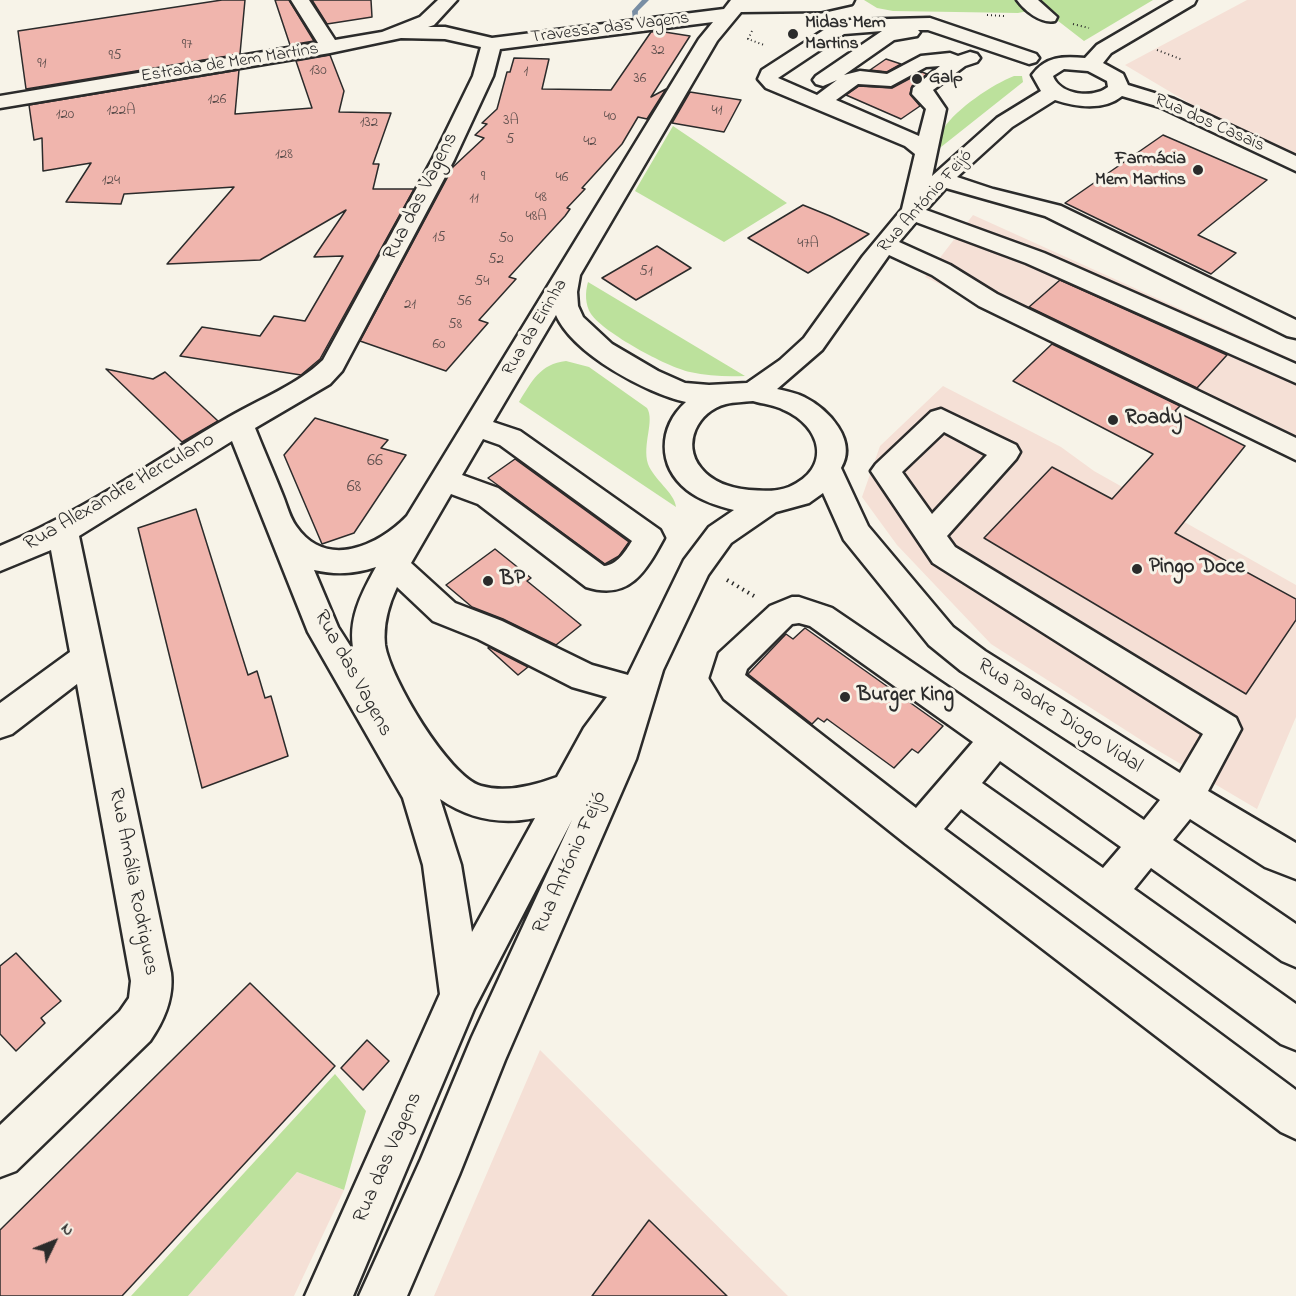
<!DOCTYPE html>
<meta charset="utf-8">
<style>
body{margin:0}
#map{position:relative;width:1296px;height:1296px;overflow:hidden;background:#f7f3e8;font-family:"Indie Flower",sans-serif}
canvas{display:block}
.north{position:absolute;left:24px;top:1212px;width:60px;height:60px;-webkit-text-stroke:4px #f7f3e8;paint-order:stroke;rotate:47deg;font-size:16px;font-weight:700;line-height:24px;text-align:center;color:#2b2b2b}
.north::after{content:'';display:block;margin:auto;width:21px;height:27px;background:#2b2b2b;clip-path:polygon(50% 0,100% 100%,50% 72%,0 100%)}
</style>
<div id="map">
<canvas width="1296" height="1296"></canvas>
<div class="north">N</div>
</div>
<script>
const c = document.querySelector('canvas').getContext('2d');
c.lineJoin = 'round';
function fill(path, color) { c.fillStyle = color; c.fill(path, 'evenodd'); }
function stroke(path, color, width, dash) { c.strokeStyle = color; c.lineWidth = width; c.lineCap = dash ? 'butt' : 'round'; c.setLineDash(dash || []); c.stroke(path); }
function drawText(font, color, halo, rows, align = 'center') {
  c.font = font + ' "Indie Flower",sans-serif'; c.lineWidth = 6; c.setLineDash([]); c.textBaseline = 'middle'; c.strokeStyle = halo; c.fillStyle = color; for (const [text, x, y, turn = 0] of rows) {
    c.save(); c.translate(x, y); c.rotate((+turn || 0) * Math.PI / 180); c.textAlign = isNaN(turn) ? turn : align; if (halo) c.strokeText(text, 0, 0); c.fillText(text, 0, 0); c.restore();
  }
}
fill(new Path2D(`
 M1247,0h49v158l-75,-36 -96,-57z
 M973,215l323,146v98l-371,-182z
 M943,386l118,61 33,24 202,114v132l-39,92 -105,-62 -161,-103 -94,-99 -35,-48 18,-51z
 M540,1050l248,246h-354z
 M297,1172l47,18 -50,106h-106z`), '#f5e0d6');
fill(new Path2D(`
 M864,0h158l6,11 -10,2 -125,-2 -16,-3z
 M1031,0h122l-69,41z
 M1014,76h8l1,6 -87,69c3,-8 4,-16 8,-23 12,-19 49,-44 70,-52z
 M673,126l114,77 -63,39 -89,-51z
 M588,282l157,94c-18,1 -37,0 -55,-4 -23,-5 -86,-39 -99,-58 -6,-9 -6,-22 -3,-32z
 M566,361l23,6 58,41c8,13 -5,36 1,56 6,16 26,28 28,43l-157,-105c13,-21 21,-38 47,-41z
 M335,1074l31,37 -22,79 -47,-18 -109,124h-57z`), '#bce19c');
fill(new Path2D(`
 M642,0h7l-11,11 -1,10h-4l-1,-10z`), '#798ea4');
const building = new Path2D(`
 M222,0h23l-5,54 -214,35 -8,-58z
 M275,0h14l25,41 -24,4z
 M312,0h59l1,17 -45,7z
 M658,31l32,5 -39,61 15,-8 -19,30 -9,-2 -16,27 -40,44 3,1 -18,19 3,1 -5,7 -56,61 7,2 -37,41 9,3 -42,48 -86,-30 93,-174 31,-29 -9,-3 12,-11 -5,-1 15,-14 10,-37h3l4,-14 35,1 -7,30 69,1 40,-58z
 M330,55l14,36 -5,21 52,1 -18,51h6l-6,25h41l-94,170 -19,16 -121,-19 22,-29 58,9 14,-20 31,5 38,-65 -29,1 32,-47 -86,50 -93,4 67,-77 -110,7 -3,10 -55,-2 25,-39 -48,8 -1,-33 -8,2 -5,-35 210,-35 -4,44 77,-6 -16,-47z
 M886,59l15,5 -14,8 -17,-2z
 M922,72l5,2 -15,12 -2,8 10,12 -19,13 -55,-24 13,-9 33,2z
 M690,92l51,8 -17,32 -52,-9z
 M1163,135l104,45 -69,55 38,18 -25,21 -146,-71z
 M803,205l27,11 39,18 -61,39 -60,-35z
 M657,246l34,22 -55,32 -34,-22z
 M1060,280l167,75 -30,33 -168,-81z
 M1052,344l128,62 -5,5 70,35 -70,87 121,66v21l-50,74 -262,-156 68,-71 60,32 41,-45 -140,-73z
 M106,369l47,10 12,-7 53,49 -36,21z
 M315,418l73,22 -7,8 25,7 -52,78 -32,11 -38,-89z
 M515,459l114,83 -10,14 -14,8 -117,-86z
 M196,509l52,166 9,-4 8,27 6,-2 17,60 -86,32 -64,-260z
 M495,549l36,29 -4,3 54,44 -25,20 -53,-26 -31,-12 -26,-22z
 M805,628l138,98 -25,27 -6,-4 -18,19 -67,-49 -3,3 -6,-4 -6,6 -64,-50 38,-40 7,5z
 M489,647l39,20 -10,8 -30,-27z
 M16,953l45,48 -20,17 4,5 -29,28 -16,-17v-68z
 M250,983l85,83 -213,230h-122v-66z
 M367,1040l22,21 -26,29 -22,-22z
 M649,1220l78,76h-135z`);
fill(building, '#f0b5ad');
stroke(building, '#2b2b2b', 1.5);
const minor = new Path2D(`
 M291,0h18l26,40 47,-8 38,-15 18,-17h19l-23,25 -6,2h17l47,11 232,-29 7,-9h123l-2,4 -31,7 -80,1 -24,29 -137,234 -3,17 1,14 5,11 29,27 46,27 27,12 24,2 38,-2 33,-23 24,-22 59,-82 39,-47 13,-55 -10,-8 -139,-58 -8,-9 4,-9 68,-44 20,-6 80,-2 106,36 3,4 -3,4 -7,2 -101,-34h-10l2,2 -3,4 -23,4 -50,35 16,-4 27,3 34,-18 29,-3 8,3 12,-4 7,2 3,4 -3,4 -12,4 -32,24 13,19 -14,67 65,-58 44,-27 -9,-16c13,-19 32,-19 53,-17l12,-13 77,-45h22l-2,4 -83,49 -8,10 20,11 5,11 46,14 122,57v15l-136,-64 -38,-11c-18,15 -46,11 -67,4l-43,27 -55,50 36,12 68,17 235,114v18l-9,-2 -242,-120 -99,-28 -20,22 118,43 252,111v19l-270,-120 -110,-41 -17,20 51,23 47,29 299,144v22l-317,-154 -47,-31 -43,-20 -67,95 -45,39c9,2 19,4 27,8 24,12 54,43 37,71l27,58 85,101 32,24 195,122 23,-39 -270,-171 -62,-92 5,-7 55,-52 10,-3 75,36 4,7 -4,7 -69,77 8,11 281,171 5,11 -33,62 88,52v36l-31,-12 -75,-48 -17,21 123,84v43l-14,-6 -131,-93 -17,21 162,115v46l-15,-6 -320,-235 -17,20 352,261v49l-15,-7 -375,-288 -182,-145 -13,-21 8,-25 51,-47 22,-9h7l33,11 312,212 16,-20 -199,-129 -32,-26 -85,-105 -21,-47 -14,10 -33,9 -45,31 -23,32 -45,95 -27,89 -131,301 -46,115 -52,121h-48l62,-137 51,-122 100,-217 -98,189 -121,287h-48l135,-302 -17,-129 -20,-67 -95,-166 -76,-191 -153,95 92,437c3,25 -7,48 -21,68l-134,130 -16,6v-52l120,-114 9,-13 2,-17 -54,-297 -65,50 -12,4v-35l70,-51 -19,-102 -51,21v-25c81,-33 153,-85 229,-129 31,-18 68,-32 94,-57l109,-200 41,-84 8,-29 -36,-8 -44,-1 -71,15 -330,55v-12l318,-53zM713,22l-14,17 -292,477c-29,30 -81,54 -111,10 -6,-8 -9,-20 -13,-30 -9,-23 -19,-45 -28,-68l75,-44 12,-13 112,-211 39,-84 7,-27zM882,31l-66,45 -3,4 3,4 7,2 14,-6 -20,15 -39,-17 66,-44zM940,66l-27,22 -1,6 14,15 -7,27 -83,-36 22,-16 33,2 35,-19zM1064,69l24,2 19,10 1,6c-15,12 -48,8 -55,-11zM556,315c17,39 90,78 130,87 -28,25 -29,64 1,88 14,11 31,16 47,20l-25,17 -25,33 -56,115 -36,-10 -90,-44 -47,-18 -44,-40 40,-69 27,10 108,83c44,14 60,-16 78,-49l-4,-8 -140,-99 -27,-9zM753,401c10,3 22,4 31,9 37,16 49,58 5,77 -13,5 -26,4 -40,3 -18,-2 -36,-7 -48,-22 -20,-24 -3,-57 25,-64 8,-2 18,-2 27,-3zM944,432l43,23 -55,59 -30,-42zM483,439l17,6 132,96c-7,11 -15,24 -28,25l-106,-78 -36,-13zM376,567c-15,27 -29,54 -22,85l-16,-25 -24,-57c22,5 40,4 62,-3zM397,587l36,34 45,18 94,48 35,10 -23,31 -27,49c-24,9 -51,16 -76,9 -33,-10 -91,-108 -96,-141 -2,-20 3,-39 12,-58zM799,623l11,3 163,116 -57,66 -171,-133 2,-6 45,-45zM1000,761l121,86 -18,21 -121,-85zM440,799c29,20 60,26 95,19l-63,114 -11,-67z
 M1017,0h21l19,17 -2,4c-14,3 -30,-10 -38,-21z`);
stroke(minor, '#2b2b2b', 5);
stroke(new Path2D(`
 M987,15l17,1
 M1073,24l16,4
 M752,31l-4,8 16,6
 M1157,50l26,10`), '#2b2b2b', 2, [1, 3]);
stroke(new Path2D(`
 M727,580l27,16`), '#2b2b2b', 4, [1.5, 4.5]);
fill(minor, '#f7f3e8');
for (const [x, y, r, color] of [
 [793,34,6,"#2b2b2b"],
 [917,79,6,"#2b2b2b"],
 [1198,170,6,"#2b2b2b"],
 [1113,420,6,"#2b2b2b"],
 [1137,569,6,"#2b2b2b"],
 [488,581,6,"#2b2b2b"],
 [845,697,6,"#2b2b2b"]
]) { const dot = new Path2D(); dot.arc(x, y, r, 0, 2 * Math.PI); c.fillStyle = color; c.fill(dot); stroke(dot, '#f7f3e8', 2); }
drawText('15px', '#5c4e4c', null, [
 ["97",187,46],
 ["32",658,52],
 ["95",115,57],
 ["91",42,65],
 ["130",318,72],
 ["1",526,73],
 ["36",640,80],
 ["126",217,101],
 ["122A",121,112],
 ["41",717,112],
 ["120",65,116],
 ["40",610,118],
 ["3A",511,122],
 ["132",369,124],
 ["5",510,141],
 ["42",590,143],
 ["128",284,156],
 ["9",483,178],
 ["46",562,179],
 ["124",111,182],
 ["48",541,199],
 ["11",474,200],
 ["48A",536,218],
 ["15",439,239],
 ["50",506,240],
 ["47A",808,245],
 ["52",496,261],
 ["51",646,273],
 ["54",482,283],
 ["56",464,303],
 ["21",410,306],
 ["58",455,326],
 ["60",439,346]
]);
drawText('bold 18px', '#2b2b2b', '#f7f3e8', [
 ["Midas Mem",805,24],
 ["Martins",805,45],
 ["Galp",929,79],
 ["Farmácia",1186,160,"right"],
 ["Mem Martins",1186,181,"right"]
], 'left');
drawText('18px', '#2b2b2b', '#f7f3e8', [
 ["Travessa das Vagens",610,29,-7],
 ["Estrada de Mem Martins",230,64,-9],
 ["Rua dos Casais",1209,124,24],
 ["Rua António Feijó",926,202,-48],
 ["Rua da Eirinha",536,328,-59]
]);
drawText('18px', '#5c4e4c', null, [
 ["66",375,462],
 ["68",354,488]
]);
drawText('21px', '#2b2b2b', '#f7f3e8', [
 ["Rua das Vagens",422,197,-63],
 ["Rua Alexandre Herculano",120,493,-30],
 ["Rua das Vagens",352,674,61],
 ["Rua Padre Diogo Vidal",1059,717,33],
 ["Rua António Feijó",571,863,-66],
 ["Rua Amália Rodrigues",132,882,79],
 ["Rua das Vagens",389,1158,-66]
]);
drawText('bold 21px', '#2b2b2b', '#f7f3e8', [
 ["Roady",1125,420],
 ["Pingo Doce",1149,569],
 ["BP",500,581],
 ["Burger King",857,697]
], 'left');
</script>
